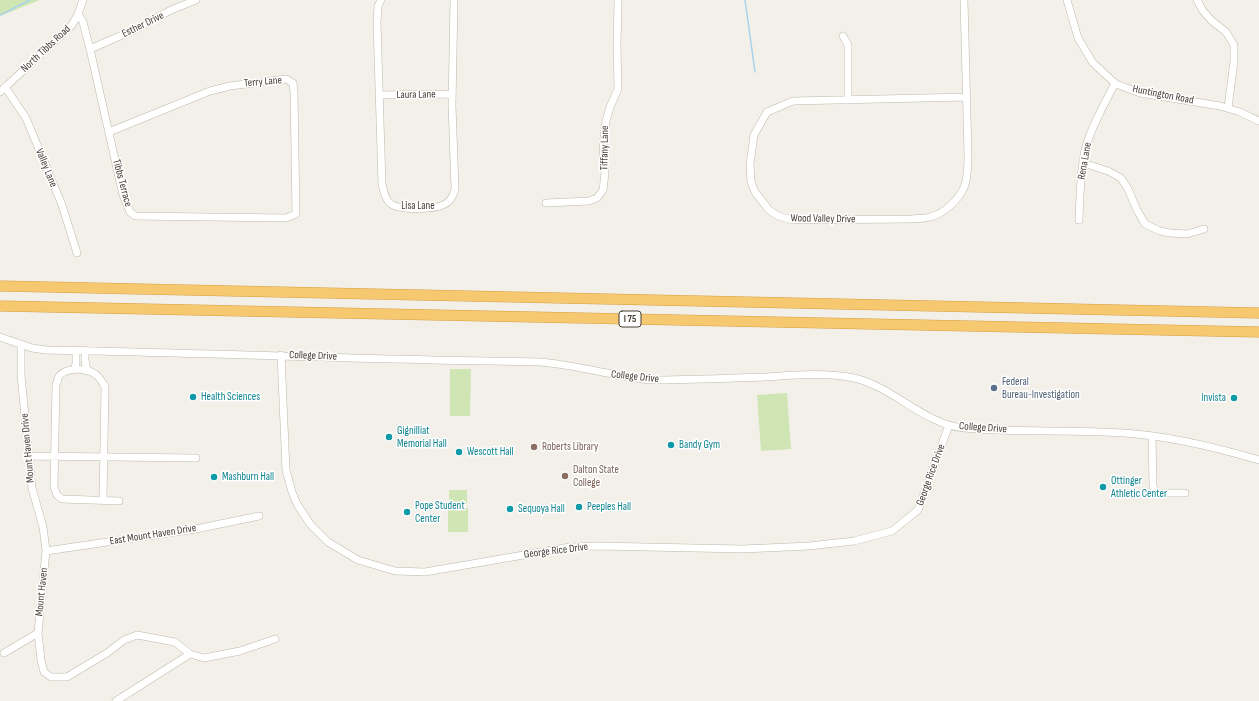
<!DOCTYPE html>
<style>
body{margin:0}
canvas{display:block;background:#f3f0e9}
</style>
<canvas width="1259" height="701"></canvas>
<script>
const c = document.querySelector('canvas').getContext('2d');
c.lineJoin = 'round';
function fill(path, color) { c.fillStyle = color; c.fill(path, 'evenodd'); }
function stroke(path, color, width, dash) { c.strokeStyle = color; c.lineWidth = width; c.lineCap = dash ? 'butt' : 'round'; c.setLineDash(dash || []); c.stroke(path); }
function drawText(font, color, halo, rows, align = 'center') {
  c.font = font + ' "Sofia Sans Condensed",sans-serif'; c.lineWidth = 3; c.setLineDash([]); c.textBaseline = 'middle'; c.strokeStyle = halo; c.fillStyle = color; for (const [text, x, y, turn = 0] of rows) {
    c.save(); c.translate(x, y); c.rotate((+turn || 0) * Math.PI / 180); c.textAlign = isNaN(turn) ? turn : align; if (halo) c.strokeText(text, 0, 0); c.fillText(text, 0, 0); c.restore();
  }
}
fill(new Path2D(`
 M0,0h40l-40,16z
 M450,369h21l-1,47h-20z
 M787,393l4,56 -30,2 -4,-56z
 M449,490h18v14l-18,-1z
 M448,508h20v24h-20z`), '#cfe5b4');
stroke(new Path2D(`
 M745,0l10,72
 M0,15l30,-15`), '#a8d1ec', 1.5);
const minor = new Path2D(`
 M381,0l-3,6 -1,17 5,161c2,8 3,15 9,20 10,7 48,6 57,-2 4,-3 6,-9 7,-13l-3,-84 2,-105
 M964,0l4,154c0,10 0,21 -3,31 -5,14 -21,29 -35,32 -6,2 -13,1 -19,2l-118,1 -15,-4 -9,-6 -14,-18 -4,-10 -1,-18 4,-29 13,-23 26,-11 173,-4
 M1067,0l11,38 15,25 23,21 24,9 80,13 20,6 19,9
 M1197,0l6,11 9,10 14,11 8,13v16l-6,47
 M78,14l5,8 7,27 33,146 7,17 5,4 151,2 10,-4 -2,-122 -1,-9 -7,-4 -56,7 -20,5 -101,41
 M843,36l5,9v55
 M90,49l44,-19 37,-20 25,-10
 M5,87l21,31 36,87 15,48
 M0,92l72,-67 6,-11 5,-14
 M380,95l72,-1
 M1083,163l25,8 13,7 7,11 9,21 8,14 15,7 10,2 17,1 17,-5
 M546,203l43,-2 8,-3 6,-8 2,-17 -2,-27 3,-25 4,-14 8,-18 -1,-42 1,-47
 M1079,220c1,-23 1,-47 6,-70 6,-23 19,-45 30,-67
 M0,337l32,11 14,2c165,3 329,10 494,12 37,3 73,14 110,18 39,0 78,-2 116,-3 29,-2 59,-5 88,1 40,9 69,46 110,50 53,5 107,1 160,5 46,3 91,14 135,27
 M21,344v31l11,113 11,39 3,24 -8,82 3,27 3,12 7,5h16l40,-24 17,-13 13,-5 38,7 15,12 14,4 36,-7 35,-12
 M85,350v10l2,11
 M281,355l5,115 6,22 5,12 13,20 18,18 30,18 37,11 30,1 145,-25 28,-1 145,3 66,-3 45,-5 38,-10 26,-21 31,-85
 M74,370l2,-6v-14
 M1152,436l1,50 2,7h30
 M29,456l167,2
 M103,500l2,-113c-3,-5 -5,-10 -10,-13 -9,-6 -28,-7 -36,2 -1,3 -2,7 -3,9l-2,102 3,8 5,4 57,2
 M46,551l150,-22 63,-13
 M4,653l34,-20
 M116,701l74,-47`);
const highway = new Path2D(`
 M0,286l1259,27
 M0,306l1259,26`);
stroke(minor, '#beb8ab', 8);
stroke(highway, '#d59e41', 11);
stroke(minor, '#fff', 7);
stroke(highway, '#f6c971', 10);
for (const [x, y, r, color] of [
 [994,388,4,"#5c6f8a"],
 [193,397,4,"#0f9aa8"],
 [1234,398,4,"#0f9aa8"],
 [389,437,4,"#0f9aa8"],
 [671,445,4,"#0f9aa8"],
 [534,447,4,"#8d6e63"],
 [459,452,4,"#0f9aa8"],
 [565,476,4,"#8d6e63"],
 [214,477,4,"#0f9aa8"],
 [1103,487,4,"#0f9aa8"],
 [579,507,4,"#0f9aa8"],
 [510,509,4,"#0f9aa8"],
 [407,512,4,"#0f9aa8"]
]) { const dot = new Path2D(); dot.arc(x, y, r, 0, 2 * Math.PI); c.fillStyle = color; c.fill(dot); stroke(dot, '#fff', 1.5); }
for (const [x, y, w] of [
 [630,319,22]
]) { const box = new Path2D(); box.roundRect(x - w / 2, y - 8, w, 16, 3); c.fillStyle = '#fff'; c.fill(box); stroke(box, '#464037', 1); }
drawText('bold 10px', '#464037', null, [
 ["I 75",630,319]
]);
drawText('11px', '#464037', '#fff', [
 ["Esther Drive",143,25,-26],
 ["North Tibbs Road",46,49,-43],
 ["Terry Lane",263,82,-5],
 ["Laura Lane",416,95,-1],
 ["Huntington Road",1163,95,11],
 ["Tiffany Lane",605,148,-89],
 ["Rena Lane",1085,161,-80],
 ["Valley Lane",46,168,68],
 ["Tibbs Terrace",122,183,75],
 ["Lisa Lane",418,206],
 ["Wood Valley Drive",823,219,1],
 ["College Drive",313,356,2],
 ["College Drive",635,377,6],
 ["College Drive",983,428,4],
 ["Mount Haven Drive",28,448,-95],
 ["George Rice Drive",931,475,-70],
 ["East Mount Haven Drive",153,535,-9],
 ["George Rice Drive",556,551,-7],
 ["Mount Haven",42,592,-84]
]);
drawText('11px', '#4e5e75', '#fff', [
 ["Federal",1002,382],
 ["Bureau-Investigation",1002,395]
], 'left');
drawText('11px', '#0d838f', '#fff', [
 ["Health Sciences",201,397],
 ["Invista",1226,398,"right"],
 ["Gignilliat",397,431],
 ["Memorial Hall",397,444],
 ["Bandy Gym",679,445],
 ["Wescott Hall",467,452],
 ["Mashburn Hall",222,477],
 ["Ottinger",1111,481],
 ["Athletic Center",1111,494],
 ["Pope Student",415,506],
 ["Center",415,519],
 ["Peeples Hall",587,507],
 ["Sequoya Hall",518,509]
], 'left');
drawText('11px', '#785e54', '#fff', [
 ["Roberts Library",542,447],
 ["Dalton State",573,470],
 ["College",573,483]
], 'left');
</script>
